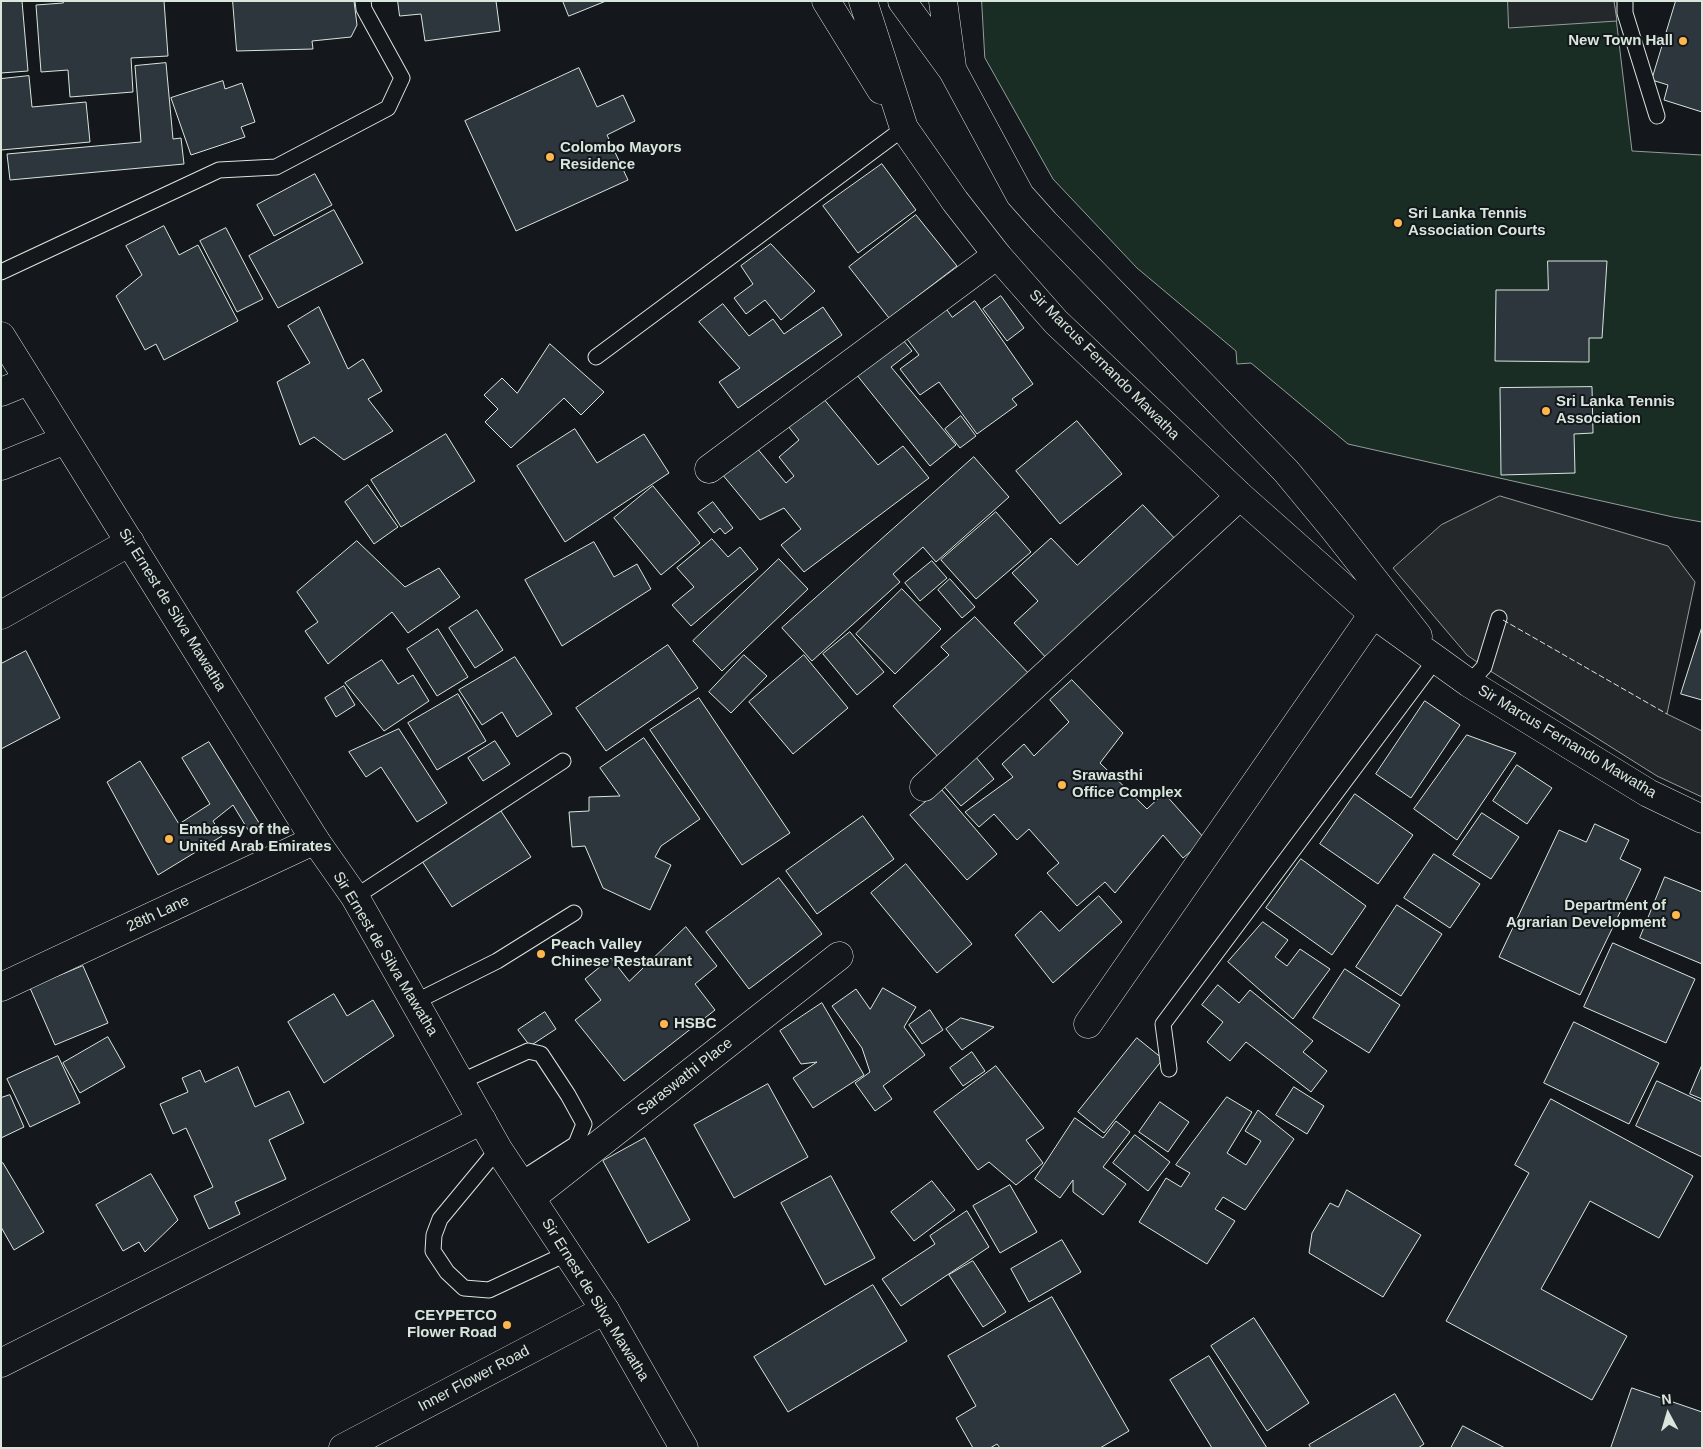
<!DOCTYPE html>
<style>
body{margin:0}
#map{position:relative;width:1703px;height:1449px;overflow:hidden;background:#14181c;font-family:Helvetica,sans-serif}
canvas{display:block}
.frame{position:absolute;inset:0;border:2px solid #d8e6dc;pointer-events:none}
.north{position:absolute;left:1643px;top:1389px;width:50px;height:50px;-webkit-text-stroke:4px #14181c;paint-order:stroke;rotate:354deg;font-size:14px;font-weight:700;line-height:20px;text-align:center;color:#d8e6dc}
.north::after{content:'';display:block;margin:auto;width:18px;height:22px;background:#d8e6dc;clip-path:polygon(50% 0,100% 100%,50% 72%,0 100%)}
</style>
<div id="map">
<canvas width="1703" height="1449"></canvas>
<div class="frame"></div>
<div class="north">N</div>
</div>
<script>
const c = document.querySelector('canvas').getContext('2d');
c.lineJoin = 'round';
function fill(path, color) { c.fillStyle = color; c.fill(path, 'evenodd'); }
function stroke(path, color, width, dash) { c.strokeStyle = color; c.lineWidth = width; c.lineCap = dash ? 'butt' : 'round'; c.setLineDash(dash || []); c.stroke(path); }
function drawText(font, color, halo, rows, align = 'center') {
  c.font = font + ' Helvetica,sans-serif'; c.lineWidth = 4; c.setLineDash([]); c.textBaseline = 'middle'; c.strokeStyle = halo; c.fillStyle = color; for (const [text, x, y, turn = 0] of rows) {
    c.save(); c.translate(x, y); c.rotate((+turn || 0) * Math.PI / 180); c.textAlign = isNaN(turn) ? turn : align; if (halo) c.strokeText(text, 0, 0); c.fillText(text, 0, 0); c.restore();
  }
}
const green = new Path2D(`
 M982,1h632l18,150 70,4v367l-29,-5 -325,-73 -97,-81 -14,1 -1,-13 -99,-83 -84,-89 -68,-121z`);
fill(green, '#1a2d24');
stroke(green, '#939e99', 1);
const parking = new Path2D(`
 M1508,1h106l3,20 -108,7z
 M1500,496l168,50 27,36 -28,132 35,17v66l-45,-21 -173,-109 -17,-12 -74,-87 48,-43z`);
fill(parking, '#24282b');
stroke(parking, '#939e99', 1);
const building = new Path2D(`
 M1,1h21l6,70 -27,2z
 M63,1h101l4,55 -37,2 2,34 -63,5 -2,-27 -27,2 -5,-67 27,-2z
 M233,1h121l3,24 -6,12 -39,4 1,8 -76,2z
 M398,1h98l4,30 -75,10 -4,-27 -21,2z
 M563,1h43l-37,15z
 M1676,1h26v111l-38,-12 4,-15 -16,-5z
 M166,63l7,76 8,-1 3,26 -174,16 -3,-26 134,-12 -6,-76z
 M579,68l18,39 26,-12 12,26 -28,14 21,45 -112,51 -51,-110z
 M29,76l3,31 54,-5 4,40 -89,8v-71z
 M223,81l2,8 17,-6 13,39 -14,5 4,10 -54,18 -20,-57z
 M882,164l34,46 -58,43 -35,-47z
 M315,174l17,31 -58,31 -17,-31z
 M334,210l29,53 -85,45 -29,-52z
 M916,215l41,51 -68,52 -40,-51z
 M164,226l15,29 19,-10 40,76 -74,39 -8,-16 -11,6 -29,-54 26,-21 -16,-29z
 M226,228l37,71 -26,13 -37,-71z
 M771,244l44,47 -34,29 -16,-20 -19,14 -12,-16 19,-14 -12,-18z
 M1548,261h59l-5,77h-13v24l-94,-1 1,-71h52z
 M1001,296l23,32 -17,13 -24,-32z
 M975,301l58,83 -21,15 5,6 -40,29 -38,-52 -19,13 -20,-26 19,-14 -14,-19 40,-29 7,10z
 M723,304l26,32 24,-17 11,15 39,-27 19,28 -104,73 -19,-26 21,-14 -41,-46z
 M319,307l29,62 15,-10 19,32 -14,8 25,32 -49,29 -30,-23 -14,8 -23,-63 33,-19 -22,-37z
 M899,335l13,16 -21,16 65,78 -26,21 -74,-92z
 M550,344l54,48 -23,23 -17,-17 -53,50 -26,-26 13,-13 -14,-14 18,-17 15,15z
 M1592,387l1,46 -19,1 1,39 -74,2 -1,-87z
 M823,398l55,67 25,-19 26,32 -125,94 -23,-27 20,-16 -17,-21 -24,12 -38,-46 34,-27 30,36 8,-7 -15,-19 20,-17 -11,-14z
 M961,416l15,20 -16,12 -15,-19z
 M1077,421l45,53 -62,50 -44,-53z
 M575,429l22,34 47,-29 25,39 -104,69 -48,-76z
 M446,434l29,47 -74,46 -30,-47z
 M974,457l35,40 -73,65 -13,-15 -30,27 7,8 -88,79 -30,-33z
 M368,485l30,42 -24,17 -29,-42z
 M653,486l47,57 -39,32 -47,-57z
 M713,502l20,26 -8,6 -5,-6 -6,5 -16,-20z
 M1143,505l36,38 -130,118 -35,-38 24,-22 -26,-28 39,-35 26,27z
 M996,512l35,40 -55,47 -35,-39z
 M712,539l16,18 12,-10 18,22 -67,57 -19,-21 22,-18 -17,-19z
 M357,541l48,46 34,-19 21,29 -52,36 -16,-21 -64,52 -23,-33 13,-9 -21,-30z
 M594,542l20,35 23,-13 14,25 -89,57 -37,-66z
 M779,559l29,30 -86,82 -29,-30z
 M932,561l15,17 -27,23 -15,-18z
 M950,579l25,28 -13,11 -24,-28z
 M902,589l39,40 -46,45 -39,-40z
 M477,610l26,40 -28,18 -26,-40z
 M975,617l57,60 -92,82 -47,-53 56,-51 -8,-8z
 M1702,627v73l-21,-6z
 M438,629l30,48 -31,19 -30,-47z
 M850,632l34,40 -27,23 -34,-41z
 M668,645l30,43 -92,63 -30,-43z
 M26,651l34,67 -59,31v-85z
 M744,655l23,21 -36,37 -22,-21z
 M804,655l44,53 -55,46 -44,-52z
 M515,657l37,57 -35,23 -15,-25 -20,13 -23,-35z
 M382,660l16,24 15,-9 16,26 -45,30 -39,-48z
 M1072,680l51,53 -23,30 47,46 17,-16 41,46 -22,19 -20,-23 -48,58 -10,-11 -28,24 -30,-33 12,-10 -30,-34 -12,11 -23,-26 -15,13 -14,-15 48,-35 -11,-13 22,-20 10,12 35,-34 -19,-22z
 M344,686l11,19 -19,12 -11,-19z
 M458,694l28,47 -49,29 -29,-47z
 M699,698l91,135 -48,32 -92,-135z
 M1425,701l35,24 -49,73 -35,-24z
 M399,729l48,74 -30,19 -36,-55 -15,10 -17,-25z
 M1467,735l49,18 -59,87 -43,-31z
 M644,738l56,81 -39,27 -6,11 16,8 -21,45 -47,-22 -18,-42 -13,1 -3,-35 20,-1v-14l31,-1 -20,-28z
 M495,741l15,23 -27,17 -15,-23z
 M209,742l52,84 -11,7 -17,-28 -20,16 9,15 -64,39 -51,-93 33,-21 39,63 31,-20 -28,-46z
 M975,756l19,23 -33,27 -19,-22z
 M1517,765l35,23 -25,36 -34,-23z
 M941,789l56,65 -30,26 -57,-65z
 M1355,794l58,41 -35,49 -58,-40z
 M499,808l32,49 -79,50 -32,-49z
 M1482,813l37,24 -28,42 -38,-24z
 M863,816l31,43 -77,55 -31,-43z
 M1595,824l34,16 -9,19 21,10 -61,126 -81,-38 60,-127 27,12z
 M1434,854l46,30 -30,44 -46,-30z
 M1301,859l65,47 -34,49 -66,-47z
 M906,864l66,80 -35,29 -66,-80z
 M1665,877l37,15v72l-62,-26z
 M779,878l43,56 -73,55 -43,-57z
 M1099,896l23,26 -69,61 -38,-48 26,-24 18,20z
 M1397,905l45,29 -41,62 -45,-29z
 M1263,922l25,18 -13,17 12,9 13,-17 30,20 -37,50 -65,-57z
 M686,927l31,39 -22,18 20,26 -91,71 -49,-61 26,-20 -16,-21 26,-21 18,23z
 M1613,943l82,36 -29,64 -82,-36z
 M83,966l25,57 -53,22 -25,-57z
 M1345,969l55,36 -31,48 -56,-35z
 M1218,985l21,18 11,-13 63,51 -10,11 24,19 -16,21 -65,-50 -16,19 -23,-19 16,-20 -21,-17z
 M883,988l33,19 -12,20 21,28 -42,31 9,13 -17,12 -20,-28 15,-11 -8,-24 -30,-42 24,-17 14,20z
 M334,994l13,22 26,-16 21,36 -70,47 -36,-61z
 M822,1003l42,72 -51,33 -20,-30 24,-16 -16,2 -21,-33z
 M930,1010l13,20 -21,14 -13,-19z
 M545,1012l11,17 -26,17 -12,-16z
 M961,1018l33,9 -32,23 -16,-21z
 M1574,1022l85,41 -30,61 -85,-41z
 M108,1037l17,30 -45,26 -17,-30z
 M1137,1038l26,21 -59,74 -26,-21z
 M972,1052l13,19 -22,15 -13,-18z
 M58,1056l22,47 -50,24 -23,-48z
 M1702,1065v34l-12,-5z
 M996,1066l48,62 -18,12 17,23 -27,22 -27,-23 -11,8 -44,-58z
 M238,1067l17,40 34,-16 15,32 -35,17 17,39 -51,23 5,12 -31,15 -15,-33 19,-9 -27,-59 -13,6 -13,-30 28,-12 -6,-14 18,-8 5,12z
 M1657,1081l45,21v55l-66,-31z
 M768,1084l40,73 -74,41 -40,-73z
 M1294,1087l30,19 -17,28 -31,-19z
 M10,1095l14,32 -23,11v-40z
 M1227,1097l25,15 -25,41 19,12 15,-24 -16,-10 13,-21 36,29 -49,71 -22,-13 -8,12 20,12 -28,43 -68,-42 27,-44 15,9 9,-14 -14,-8z
 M1551,1099l142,77 -34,62 -69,-37 -49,88 86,47 -35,64 -146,-79 83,-148 -14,-8z
 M1160,1102l29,20 -21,30 -29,-20z
 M1075,1118l28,20 13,-17 14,11 -27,35 23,17 -23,31 -30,-23v-12l-13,18 -25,-19z
 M1135,1135l35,27 -22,29 -35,-28z
 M645,1138l45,82 -42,23 -45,-82z
 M3,1163l41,69 -30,18 -13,-23v-63z
 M151,1174l27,46 -33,32 -6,-10 -16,9 -27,-46z
 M831,1176l44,82 -50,27 -44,-82z
 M932,1181l23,29 -41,31 -23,-29z
 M1010,1185l27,47 -37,21 -27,-47z
 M1347,1190l74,45 -38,62 -74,-44 3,-20 18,-30 8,4z
 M967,1211l22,36 -88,59 -19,-27 53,-35 -5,-8z
 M1062,1240l19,32 -52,30 -18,-33z
 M973,1261l33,51 -23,15 -34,-52z
 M873,1285l34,56 -119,71 -34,-55z
 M1052,1297l77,134 -29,17h-100l-3,-4 -7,4h-17l-17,-30 20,-12 -28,-50z
 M1254,1318l55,85 -42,28 -56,-85z
 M1209,1356l58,92h-55l-42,-68z
 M1632,1388l70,24v36h-91z
 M1395,1394l29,50 -6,4h-107l-2,-3z
 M1463,1426l42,22h-54z`);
fill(building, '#2c363c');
stroke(building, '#d8e6dc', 1);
const lane = new Path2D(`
 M1625,1v12l32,103
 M1,272l218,-102 57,-3 112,-59 14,-30 -38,-69 -1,-8
 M596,357l308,-229
 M1469,683l15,-16 15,-49
 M355,897l208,-136
 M415,1002l82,-41 77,-48
 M1169,1069l-6,-45 273,-365
 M460,1082l68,-31 13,3 27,41 16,29 -8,20 -56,36
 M498,1149l-58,70 -6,16 -1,16 14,21 17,16 25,2 79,-37`);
const street = new Path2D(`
 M1,466l64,-26
 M709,469l288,-214
 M1,615l129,-73
 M924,787l316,-291
 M1,987l314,-147
 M1088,1024l285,-410
 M532,1197l307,-241
 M1,1363l481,-243`);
const secondary = new Path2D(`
 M1,392l27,-11
 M343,1448l262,-138`);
const primary = new Path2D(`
 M826,1l55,89
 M863,1l41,127 51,73 42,54 59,67 184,174 133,118 96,69 179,110 54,26
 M902,1l51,70 67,124 25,28 241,248 48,58 84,107
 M943,1l9,66`);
const highway = new Path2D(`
 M1,336l314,504 40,57 143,252 107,161 79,138`);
stroke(lane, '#d8e6dc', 17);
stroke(street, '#d8e6dc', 29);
stroke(secondary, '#d8e6dc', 29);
stroke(primary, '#d8e6dc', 29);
stroke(highway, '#d8e6dc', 29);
stroke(lane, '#14181c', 15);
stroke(street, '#14181c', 28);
stroke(secondary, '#14181c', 28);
stroke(primary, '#14181c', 28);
stroke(highway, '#14181c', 28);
stroke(new Path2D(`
 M1503,620l164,94`), '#d8e6dc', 1, [6, 2.5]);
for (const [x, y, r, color] of [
 [1683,41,5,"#ffb74d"],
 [550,157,5,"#ffb74d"],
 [1398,223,5,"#ffb74d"],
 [1546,411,5,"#ffb74d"],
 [1062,785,5,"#ffb74d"],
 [169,839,5,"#ffb74d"],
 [1676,915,5,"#ffb74d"],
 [541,954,5,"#ffb74d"],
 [664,1024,5,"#ffb74d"],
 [507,1325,5,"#ffb74d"]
]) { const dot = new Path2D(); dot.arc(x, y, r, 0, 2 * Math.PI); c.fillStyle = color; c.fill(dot); stroke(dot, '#14181c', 2); }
drawText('bold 15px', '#d8e6dc', '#14181c', [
 ["New Town Hall",1673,41,"right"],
 ["Colombo Mayors",560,148],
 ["Residence",560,165],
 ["Sri Lanka Tennis",1408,214],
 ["Association Courts",1408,231],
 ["Sri Lanka Tennis",1556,402],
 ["Association",1556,419],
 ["Srawasthi",1072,776],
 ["Office Complex",1072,793],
 ["Embassy of the",179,830],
 ["United Arab Emirates",179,847],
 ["Department of",1666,906,"right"],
 ["Agrarian Development",1666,923,"right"],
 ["Peach Valley",551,945],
 ["Chinese Restaurant",551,962],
 ["HSBC",674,1024],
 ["CEYPETCO",497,1316,"right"],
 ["Flower Road",497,1333,"right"]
], 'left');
drawText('15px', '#d8e6dc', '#14181c', [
 ["Sir Marcus Fernando Mawatha",1104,365,45],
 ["Sir Ernest de Silva Mawatha",172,610,58],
 ["Sir Marcus Fernando Mawatha",1567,742,31],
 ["28th Lane",158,914,-25],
 ["Sir Ernest de Silva Mawatha",385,954,59],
 ["Saraswathi Place",685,1077,-38],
 ["Sir Ernest de Silva Mawatha",595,1300,58],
 ["Inner Flower Road",474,1379,-28]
]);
</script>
